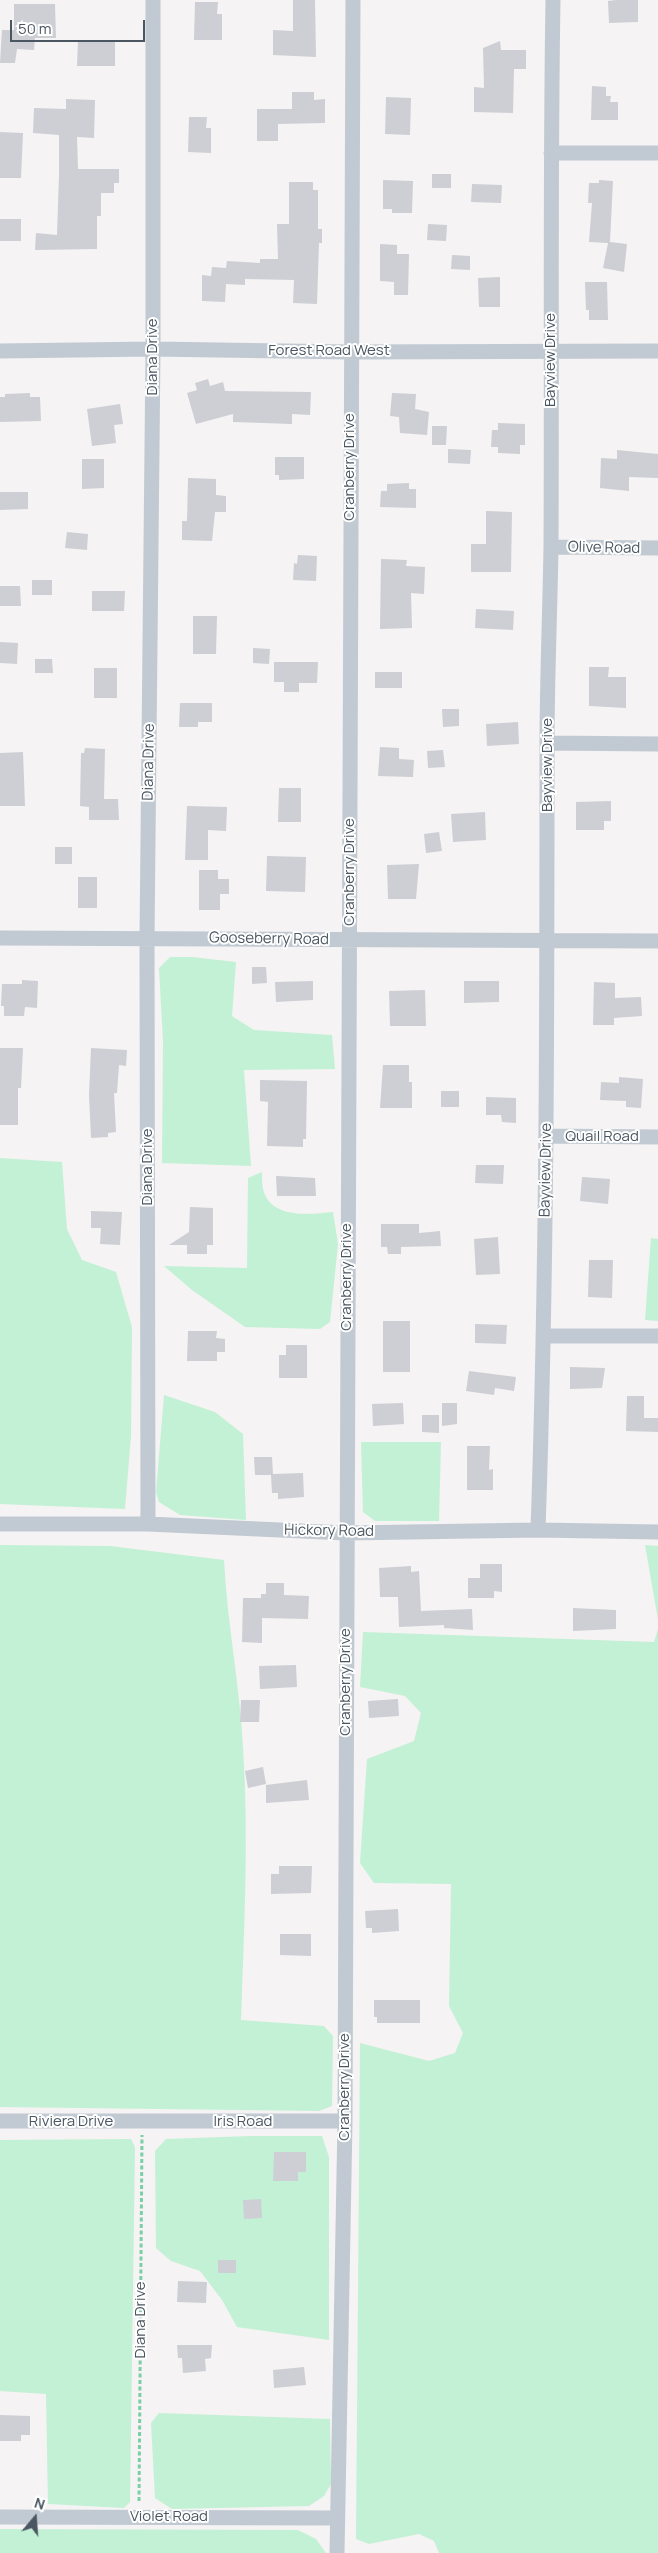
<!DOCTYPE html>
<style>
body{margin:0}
#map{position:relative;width:658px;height:2553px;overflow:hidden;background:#f5f3f3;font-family:Manrope,sans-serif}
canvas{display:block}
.north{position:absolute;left:10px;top:2493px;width:50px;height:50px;-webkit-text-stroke:4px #fff;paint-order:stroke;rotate:18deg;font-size:14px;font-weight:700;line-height:20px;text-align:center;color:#4a5661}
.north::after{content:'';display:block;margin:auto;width:18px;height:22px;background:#4a5661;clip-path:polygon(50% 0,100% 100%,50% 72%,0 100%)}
.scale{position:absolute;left:10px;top:20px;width:135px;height:22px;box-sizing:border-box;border:2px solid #4a5661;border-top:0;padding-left:6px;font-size:15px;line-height:18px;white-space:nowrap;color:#4a5661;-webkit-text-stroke:4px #fff;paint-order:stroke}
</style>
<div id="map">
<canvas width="658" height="2553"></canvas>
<div class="north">N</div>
<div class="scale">50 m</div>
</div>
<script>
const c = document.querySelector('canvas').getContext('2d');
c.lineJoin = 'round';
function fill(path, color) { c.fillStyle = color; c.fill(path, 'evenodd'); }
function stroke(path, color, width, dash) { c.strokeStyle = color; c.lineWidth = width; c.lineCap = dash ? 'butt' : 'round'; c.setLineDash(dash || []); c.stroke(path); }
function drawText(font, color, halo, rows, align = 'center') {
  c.font = font + ' Manrope,sans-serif'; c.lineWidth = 4; c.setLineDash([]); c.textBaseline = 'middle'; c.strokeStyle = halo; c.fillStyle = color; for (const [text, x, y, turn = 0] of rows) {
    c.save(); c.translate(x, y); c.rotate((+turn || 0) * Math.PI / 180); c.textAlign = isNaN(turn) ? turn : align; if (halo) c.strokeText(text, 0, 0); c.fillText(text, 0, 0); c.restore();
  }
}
fill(new Path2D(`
 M170,957h22l44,5 -4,54 22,14 78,5 3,34 -91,1 7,96 -89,-3 1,-121 -4,-74z
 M0,1158l62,4 5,67 15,31 34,12 16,55 -1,109 -6,73 -125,-5z
 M262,1172c0,7 0,17 3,23 11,24 48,19 68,17l5,32 -8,78 -10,7 -75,-2 -53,-37 -28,-24 83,2 1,-90z
 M651,1238l7,1v82l-13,-1z
 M164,1395l51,17 28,22 3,86 -66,-5 -21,-13 -3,-10z
 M361,1442h80l-2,79h-64l-12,-9z
 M0,1545l110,1 114,14c3,63 16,125 19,188 6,90 1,182 -2,272l83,6 9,10 -1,70 -13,5 -319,-4z
 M645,1545l13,1v74z
 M658,1629v924h-219l-5,-12 -15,-7 -50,10 -13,-5 4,-496 69,18 26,-8 8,-20 -14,-27 2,-122 -77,-1 -14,-20 7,-104 47,-18 7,-28 -16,-17 -45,-9 3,-55 291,10z
 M251,2136h71l7,21v183l-92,-13 -15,-27 -22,-29 -29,-10 -15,-13 -1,-97 11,-12z
 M131,2139l4,8 -5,355 -6,6 -76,-4 -2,-110 -46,-3v-251z
 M159,2413l171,6 1,65 -7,12 -15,10 -137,3 -17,-11 -4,-75z
 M0,2529l298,1 18,9 10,14h-326z`), '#c3f1d5');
fill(new Path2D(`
 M293,0h22l1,57 -43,-2v-25l20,1z
 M616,0h22v22l-29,1 -1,-22z
 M195,2h23l-1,12h5v26h-28z
 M14,4h41l1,34h-21l-1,12 -17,-1 -2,14h-15l2,-33h12z
 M78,40l37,1v25h-38z
 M500,41l1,9h25v19h-12l-1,44 -39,-1v-25l10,1 -1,-40z
 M592,86l14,1v9h5l-1,6h8v18h-27z
 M292,92h22v8l11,-1v24l-47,1v17h-21v-32h35z
 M386,97l25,1 -1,37 -25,-1z
 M66,99l29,1 -1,38 -17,-1 1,32h41v14h-5v10h-13v23h-4v33l-62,1 1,-17 21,2 2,-60v-40l-26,-2 1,-25 32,1z
 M189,117h18l-1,11h5v25l-23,-1z
 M0,132l23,1 -2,45h-21z
 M432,174h19v14h-19z
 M383,180l30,1 -1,32h-20v-4h-9z
 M599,180l14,1 -3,61 17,2 -3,28 -21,-4 5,-25 -19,-1 3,-39h-4l1,-20h10z
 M289,182h24v8h5v39h4v14h-3l-2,61 -24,-1 1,-23 -49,-1v6l-19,-1 -1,18 -23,-1v-26l9,1 1,-9 14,1 1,-7 33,2v-4h18l-1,-35h12z
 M472,184l30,1 -1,18 -30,-1z
 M0,219h21v22h-21z
 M428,224l19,1 -1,16 -19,-1z
 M380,244l17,1v9h12l-1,41h-14v-13l-14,-1z
 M452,255l18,1v14l-19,-1z
 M500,277v30h-21l-1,-29z
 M585,282h22l1,38h-19v-10h-3z
 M208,379l2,7 13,-4 2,9 86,1 -1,23 -18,-1v10l-59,-2v-8l-37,10 -9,-31 10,-3 -2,-7z
 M30,393v4h10l1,24 -41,1v-25h5v-3z
 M392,393l24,1 -1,15 14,3 -2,23 -27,-2 -1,-16 -9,-1z
 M120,404l3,20 -9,1 2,18 -24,3 -5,-37z
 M498,423l27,1v21h-5v9l-22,-1v-6h-7l1,-17h6z
 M432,426h15l-1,19h-14z
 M448,449l23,1 -1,14 -22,-1z
 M617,450l41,4v24l-29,-1v14l-29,-3 1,-30 16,1z
 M275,457h29v22l-25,1v-5h-4z
 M82,459h22v29l-22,1z
 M188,478l28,1v16l10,1v16h-11l-3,29 -30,-1v-19h5z
 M409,483v6h7v19l-36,-1 1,-16h6v-7z
 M0,492h28v17l-28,1z
 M486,511l26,1 -1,60h-40v-28h15z
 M67,532l21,2 -1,16 -22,-2z
 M298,555l19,1 -1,25 -23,-1 1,-17 3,1z
 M381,559l26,1 -1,6 19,1 -1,27 -13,-1 1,35 -32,1z
 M32,580h20v15h-20z
 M0,586h20l1,20h-21z
 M92,591h33l-1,20h-32z
 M476,609l38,2 -1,19 -38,-2z
 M193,616h24l-1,38h-23z
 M0,642l18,1 -1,21 -17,-1z
 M253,648l17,1 -1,15 -16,-1z
 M35,659h17l1,14h-18z
 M274,662h44l-1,21h-18v9h-15v-10h-10z
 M589,667h20l-1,10h18v31l-37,-2z
 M94,668h23v30h-23z
 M375,672h27v16h-27z
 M180,703h32v19h-14v5h-19z
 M442,709h17v17l-16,1z
 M518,722l1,22 -32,2 -1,-22z
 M380,747l19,1v11l15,1 -1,17 -35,-1z
 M85,748l20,1 -1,50h14l1,21h-30v-13l-9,-1 1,-53h3z
 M443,750l2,17 -17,1 -1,-17z
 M23,752l2,54h-25v-53z
 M279,788h22v34h-23z
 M611,801v20h-7v9h-28v-28z
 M187,806l40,1 -1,24 -18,-1v30h-23z
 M485,812l1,28 -33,2 -2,-28z
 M439,832l3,19 -16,2 -2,-19z
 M55,847h17v17h-17z
 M267,856l39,1 -1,35 -39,-1z
 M419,864l-3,35h-28l-1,-34z
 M199,870h19v9h11v15h-9v16h-21z
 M78,877h19v31h-19z
 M252,967h14l1,16 -15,1z
 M22,980l16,1 -1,27 -12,-1 -1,9h-20v-10h-3l1,-22h20z
 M313,981v19l-37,2 -1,-20z
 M464,981h35v21l-35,1z
 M594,982l21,1v15l26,-1 1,19 -28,2v7h-21z
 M425,990l1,36h-36l-1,-35z
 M0,1048h23l-2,40h-3v37h-18z
 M91,1048l36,2 -1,16 -7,-1 -2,28h-3l2,39 -8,1v4l-17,1 -2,-43z
 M383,1065h26v17h3v26h-32z
 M619,1077l24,2 -2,29 -15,-1v-6l-26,-1 1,-18 18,1z
 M260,1080l47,1 -1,58h-3v8l-36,-1 1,-44 -8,-1z
 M441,1091h18v16h-18z
 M486,1097l30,1v25l-14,-1 -1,-7h-15z
 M476,1165h28l-1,19 -28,-1z
 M276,1176l39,2 1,18h-39z
 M582,1177l28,2 -2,25 -28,-3z
 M190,1207l23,1v37h-6v9h-20v-9h-18l20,-13z
 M91,1211l31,1 -2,33 -20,-1 1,-16h-10z
 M381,1224h38v9l21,-2 1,15 -40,1v7h-13l-1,-7h-6z
 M498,1237l2,37 -24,1 -2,-36z
 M589,1260h24l-1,38 -24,-1z
 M383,1321h27v51h-27z
 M475,1324l32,1 -1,19 -31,-1z
 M188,1331h29l-1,7 9,1v13h-8v9h-30z
 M286,1345h21v33h-28v-23h7z
 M570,1367l35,1 -3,20 -32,1z
 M469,1371l47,6 -2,14 -19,-3 -1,7 -28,-4z
 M627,1396h17v22h14v14l-32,-1z
 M403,1403l1,21 -31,2 -1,-22z
 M442,1403h15v21l-15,2z
 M422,1415h17v18l-17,-1z
 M467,1446h23l-1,24 4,-1v21h-26z
 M254,1457h18l1,17 30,-1 1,24 -26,2v-6h-6l-1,-18h-16z
 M480,1564h22v28l-8,-1v7h-26v-20h12z
 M411,1566v6l8,-1 2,40 51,-2 1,21 -29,-2v-3l-45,2 -1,-30h-18l-1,-29z
 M266,1583h18v12l25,1 -1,23 -46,-1v25l-20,-1 1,-44h18v-4h5z
 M573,1608l43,2v19l-43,2z
 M296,1665l1,22 -37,2 -1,-23z
 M398,1699l1,17 -30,2 -1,-17z
 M241,1700h19l-1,22h-19z
 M263,1767l3,17 -18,4 -3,-17z
 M307,1780l2,20 -43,3v-18z
 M279,1866h33l-1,27 -40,1v-20h8z
 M398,1909l1,22 -27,2v-5h-6l-1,-17z
 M280,1934h31v22l-31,-1z
 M374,2000h46v23h-43v-6h-3z
 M274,2152h32v20h-8v9h-25z
 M261,2199l1,19 -18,1 -1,-19z
 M218,2260h18v13h-18z
 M178,2281l29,1 -1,21 -29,-1z
 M177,2345h35l-1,13 -6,1 1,12 -23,2 -1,-15h-4z
 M304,2367l2,18 -32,3 -1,-18z
 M0,2415l30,1v19h-9v6h-21z`), '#cdcfd5');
stroke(new Path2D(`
 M139,2501l3,-366`), '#7ad0a6', 3, [4, 2.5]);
stroke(new Path2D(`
 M551,153h107
 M0,351l153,-2 197,3 308,-1
 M551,547l107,1
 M547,743l111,1
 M0,938l658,3
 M547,1136l111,1
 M545,1336h113
 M0,1524h148l198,9 192,-3 120,2
 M148,1524l-1,-586 6,-589v-349
 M538,1530c9,-261 9,-522 9,-784 0,-67 3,-133 4,-200 1,-182 -1,-364 2,-546
 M0,2121h345
 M0,2517l337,1
 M337,2553l8,-432 8,-2121`), '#c1cad2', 15);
drawText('15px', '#4a5661', '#fff', [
 ["Forest Road West",329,351],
 ["Diana Drive",153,357,-90],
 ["Bayview Drive",551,360,-90],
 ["Cranberry Drive",350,467,-90],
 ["Olive Road",604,548,1],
 ["Diana Drive",149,762,-89],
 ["Bayview Drive",548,765,-90],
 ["Cranberry Drive",350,872,-90],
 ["Gooseberry Road",269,939,1],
 ["Quail Road",602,1137],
 ["Diana Drive",148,1167,-90],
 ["Bayview Drive",546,1170,-89],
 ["Cranberry Drive",347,1277,-90],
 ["Hickory Road",329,1531,1],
 ["Cranberry Drive",346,1682,-90],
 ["Cranberry Drive",345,2087,-90],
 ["Riviera Drive",71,2122],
 ["Iris Road",243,2122],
 ["Diana Drive",141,2320,-90],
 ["Violet Road",169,2517]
]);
</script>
